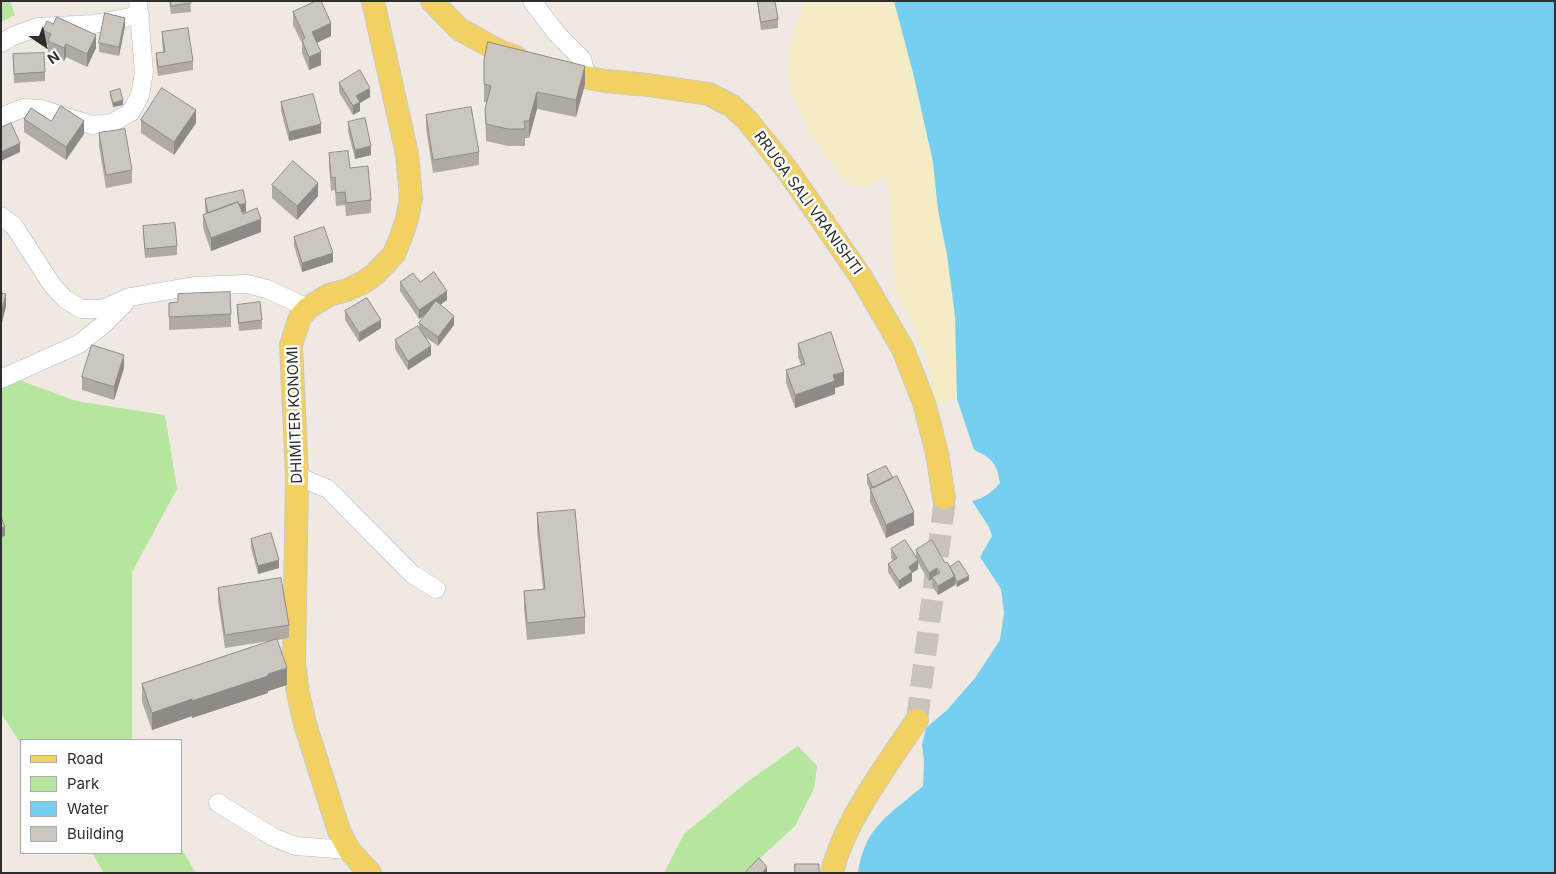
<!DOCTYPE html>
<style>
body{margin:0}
#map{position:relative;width:1556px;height:874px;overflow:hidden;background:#efe9e1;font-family:Inter,sans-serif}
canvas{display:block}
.frame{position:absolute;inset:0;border:2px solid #2e2e2e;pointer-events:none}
.legend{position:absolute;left:20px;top:739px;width:162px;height:115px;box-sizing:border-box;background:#fff;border:1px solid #ababab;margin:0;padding:6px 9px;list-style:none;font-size:15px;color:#2e2e2e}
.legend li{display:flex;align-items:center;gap:10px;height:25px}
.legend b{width:25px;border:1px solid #ababab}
.north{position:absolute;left:20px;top:20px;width:50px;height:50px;-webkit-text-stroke:4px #fff;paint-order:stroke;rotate:146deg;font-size:14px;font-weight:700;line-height:20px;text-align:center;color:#2e2e2e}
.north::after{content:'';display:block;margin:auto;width:18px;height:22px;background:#2e2e2e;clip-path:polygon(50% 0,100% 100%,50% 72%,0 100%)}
</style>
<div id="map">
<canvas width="1556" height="874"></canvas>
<div class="frame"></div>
<ul class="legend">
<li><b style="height:6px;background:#f2d163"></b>Road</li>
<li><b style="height:14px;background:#b6e59e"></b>Park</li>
<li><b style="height:14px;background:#75cff0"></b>Water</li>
<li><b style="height:14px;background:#cbc7bf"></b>Building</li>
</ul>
<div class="north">N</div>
</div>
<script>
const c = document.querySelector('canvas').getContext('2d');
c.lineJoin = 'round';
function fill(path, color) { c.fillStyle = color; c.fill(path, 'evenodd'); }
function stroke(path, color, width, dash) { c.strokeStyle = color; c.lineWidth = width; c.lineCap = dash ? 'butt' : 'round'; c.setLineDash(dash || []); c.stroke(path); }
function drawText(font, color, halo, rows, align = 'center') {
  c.font = font + ' Inter,sans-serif'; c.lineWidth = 5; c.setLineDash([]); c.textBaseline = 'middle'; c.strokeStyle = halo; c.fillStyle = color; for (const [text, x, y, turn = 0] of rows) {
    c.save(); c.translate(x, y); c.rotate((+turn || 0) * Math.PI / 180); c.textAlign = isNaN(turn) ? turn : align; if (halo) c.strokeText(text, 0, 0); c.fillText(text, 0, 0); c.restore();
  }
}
fill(new Path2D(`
 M1,1h9l5,14 -14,7z
 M19,380l57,21 89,14 12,74 -45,83v168h-111v4l-20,-31v-327z
 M798,746l19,20 -3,23 -19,37 -51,47h-80l20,-39 63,-52z
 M181,848l15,25h-92l-12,-20h89z`), '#b6e59e');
fill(new Path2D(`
 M804,1h90l20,76 19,85 5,48 9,45 8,61 2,83 -22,6 -4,-30 -3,-12 -18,-48 -14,-22 -9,-118 -20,12 -14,-2 -14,-11 -30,-43 -20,-45 -1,-25 10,-42z`), '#f3ecc5');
fill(new Path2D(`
 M894,1h661v872h-697c6,-47 33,-59 65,-87l1,-24 -2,-17 4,-17 21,-18 28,-32 25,-38 4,-27 -3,-24 -21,-32 12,-21 -3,-9 -17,-26c13,-3 20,-9 28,-18 -3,-20 -8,-25 -26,-33l-17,-51 -2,-83 -8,-61 -9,-45 -5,-48 -19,-85z`), '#75cff0');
stroke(new Path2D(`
 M917,720l27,-213v-9`), '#c8c4bd', 22, [22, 11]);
const minor = new Path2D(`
 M532,1l25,33 25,25 2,8 -1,10
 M1,43l12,-7 25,-9 56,-3 46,-9
 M1,117l22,-9 18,1 51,16 20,-2 19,-11 9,-17 4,-23 -6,-71
 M1,216l13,10 38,59 13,14 16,10h21l28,-12 64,-11 53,-2 20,5 41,19
 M1,379l78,-35 25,-20 21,-21
 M297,476l31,13 84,85 24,15
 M218,803l55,34 22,9 54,4`);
const major = new Path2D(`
 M432,1l27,28 42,23 15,5
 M555,71l50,10 43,4 61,9 23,12 15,14 41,51 73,106 42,72 21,54 13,50 7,45
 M370,873l-21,-23 -10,-19 -34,-107 -7,-31 -4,-30 3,-187 -6,-131 9,-28 8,-9 21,-13 18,-5 17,-8 10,-7 20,-21 7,-17 6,-18 4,-21 -4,-44 -34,-153
 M832,873c11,-51 56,-109 85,-153`);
stroke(minor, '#b4b7c1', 19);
stroke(major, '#c9c9c9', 24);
stroke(minor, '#fff', 18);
stroke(major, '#f2d163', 22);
fill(new Path2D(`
 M169,1h21l1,11 -20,2z
 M757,1h18l3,18v9l-17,2z
 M293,12l38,24 -14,7 4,22 -12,5 -7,-17v-10l-9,-18z
 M125,26l-6,30 -20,-4v-9z
 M43,30l53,18 -9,19 -21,-10 -2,4 -16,-7v-9l-5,-2z
 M162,32l31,29v9l-35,6 -2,-14v-9l7,-1 -1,-11z
 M13,54l32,18v9l-31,2z
 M484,60l101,24 -9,33 -39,-8 -8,29h-4v8h-17l-22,-5 -1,-32 2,-7h-3z
 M339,83l31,14 -10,6v8l-7,4 -14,-23z
 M110,92l13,13 -10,2 -3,-11z
 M281,102l40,31 -32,8 -8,-30z
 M426,115l53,37v13l-46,8 -7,-45z
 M24,119l27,2 33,13 -18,26 -42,-28z
 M141,120l55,3 -22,32 -33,-22z
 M348,122l23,33 -16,4 -7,-28z
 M99,133l33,37v13l-26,5 -7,-42z
 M329,153l21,15 21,32v13l-25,3 -1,-11 -9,1 -1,-16 -4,1 -2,-25z
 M272,185l46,11 -21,24 -25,-22z
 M205,199l37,14 19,19 -50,19 -8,-23v-13l3,-1 -1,-6z
 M143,226l34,20v9l-32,3 -2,-23z
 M294,237l39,25 -31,10 -8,-26z
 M400,282h20l27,18 -7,5 14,20 -16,21 -14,-10 7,19 -23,15 -13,-21v-9l24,-13v-4l7,-9 -7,5 -19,-28z
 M178,294l53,20v13l-62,3v-27l9,-1z
 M237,305l25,15v9l-23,2 -2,-18z
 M345,311l36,17 -22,14 -14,-22z
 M798,344l46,41 -9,3v6l-40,14 -9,-25v-13l15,-5 -3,-8z
 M124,368l-10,32 -32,-10v-13z
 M867,475l47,50 -28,13 -16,-36v-13l-3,-5z
 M537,513l48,104v17l-58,6 -3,-32v-17l19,-2 -6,-58z
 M251,539l28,29 -21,6 -7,-26z
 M891,549l25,8v-7l29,13 24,17 -12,7 -2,-4v2l-17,10 -6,-9v-7l-3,2 -11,-18v6l-6,4v8l-13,8 -11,-17v-8l5,-3 -2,-3z
 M218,588l71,37v13l-12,2 10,45 -19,6v2l-76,25v-2l-40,14 -10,-28v-18l133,-44 -50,8 -7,-47z`), '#afaba4');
fill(new Path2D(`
 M125,18v8l-6,30v-9z
 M331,23v13l-19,9v-13z
 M96,35v13l-9,19v-13z
 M66,44v13l-2,4v-13z
 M321,52v13l-12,5v-13z
 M585,66v18l-9,33v-17z
 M370,88v9l-10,6v8l-7,4v-9l3,-10z
 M537,92v17l-8,29v-17z
 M123,100v5l-10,2v-4z
 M196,110v13l-22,32v-13z
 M84,121v13l-18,26v-13z
 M321,124v9l-32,8v-9z
 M20,143v9l-19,9v-9z
 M371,146v9l-16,4v-9z
 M318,183v13l-21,24v-14z
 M246,203v9l-38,10v-9z
 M261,219v13l-50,19v-13z
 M333,253v9l-31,10v-9z
 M447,291v9l-28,19v-9z
 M6,294v13l-5,19v-13z
 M454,316v9l-16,21v-9z
 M381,320v8l-22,14v-9z
 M431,346v9l-23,15v-9z
 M124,355v13l-10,32v-13z
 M844,372v13l-9,3v6l-40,14v-13l38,-20z
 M914,512v13l-28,13v-13z
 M5,527v9l-4,1v-9z
 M279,560v8l-21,6v-8z
 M918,560v9l-6,4v8l-13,8v-8l10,-14z
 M937,568v9h-5v2l-3,2v-8z
 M955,576v9l-17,10v-9z
 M969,576v4l-12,7v-5z
 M287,668v17l-19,6v2l-76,25v-17z
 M192,699v17l-40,14v-17z
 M767,867v6h-5z`), '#8e8b86');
const building = new Path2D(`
 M171,1h19l1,2 -20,3z
 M316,1h5l10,22 -19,9 9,20 -12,5 -7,-17 3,-2 -12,-26z
 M758,1h17l3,18 -17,3z
 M105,13l20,5 -6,29 -20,-4z
 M57,17l39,18 -9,19 -21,-10 -2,4 -16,-7 3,-7 -8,-4 4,-9 6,3z
 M188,28l5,33 -35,6 -2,-14 9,-1 -3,-20z
 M488,42l97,24 -9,34 -39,-8 -8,29h-5l1,8h-17l-22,-5 -1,-15 6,-23 -7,-2v-24z
 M44,53l1,19 -31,2 -1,-20z
 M360,70l10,18 -14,8 4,6 -7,4 -14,-23z
 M162,88l34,22 -22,32 -33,-22z
 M120,89l3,11 -10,3 -3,-11z
 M313,94l8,30 -32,8 -8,-30z
 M61,106l23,15 -18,26 -42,-28 7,-11 20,13z
 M471,107l8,45 -46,8 -7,-45z
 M365,118l6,28 -16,4 -7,-28z
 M11,123l9,20 -19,9v-24z
 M125,129l7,41 -26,5 -7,-42z
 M348,151l2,17 18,-2 3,34 -25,3 -1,-11 -9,1 -1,-16 -4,1 -2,-25z
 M293,161l25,22 -21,23 -25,-21z
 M243,190l3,13 -7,2 -1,-3 -30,11 -3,-14z
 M238,202l5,12 14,-6 4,11 -50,19 -8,-23z
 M175,223l2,23 -32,3 -2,-23z
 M324,227l9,26 -31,10 -8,-26z
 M434,272l13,19 -28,19 -19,-28 13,-9 7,9z
 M230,292l1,22 -62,3v-14l9,-1v-8z
 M1,293l5,1 -5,19z
 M367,298l14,22 -22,13 -14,-22z
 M436,301l18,15 -16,21 -19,-14z
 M260,302l2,18 -23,3 -2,-18z
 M418,326l13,20 -23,15 -13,-21z
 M831,332l13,40 -11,3 2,6 -40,14 -9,-25 19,-6 -7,-20z
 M92,345l32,10 -10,32 -32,-10z
 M886,466l7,12 -20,10 -6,-13z
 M897,476l17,36 -28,13 -16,-36z
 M575,510l10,107 -58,6 -3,-32 21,-2 -8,-76z
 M1,517l4,10 -4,1z
 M271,533l8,27 -21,6 -7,-27z
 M905,540l13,20 -9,7 3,5 -13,9 -11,-17 9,-6 -6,-9z
 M932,540l13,23 2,-1 8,14 -17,10 -6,-9 8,-4 -3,-5 -8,5 -13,-23z
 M959,561l10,15 -12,6 -7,-15z
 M281,578l8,47 -64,10 -7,-47z
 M277,639l10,29 -19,6v2l-76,25v-2l-40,14 -10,-29z
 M759,858l8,9 -5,6h-17z
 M795,864h24v9h-24z`);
fill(building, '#cbc7bf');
stroke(building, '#8e8b86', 1);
drawText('15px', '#2e2e2e', '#fff', [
 ["RRUGA SALI VRANISHTI",808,203,54],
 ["DHIMITER KONOMI",295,415,-92]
]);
</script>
